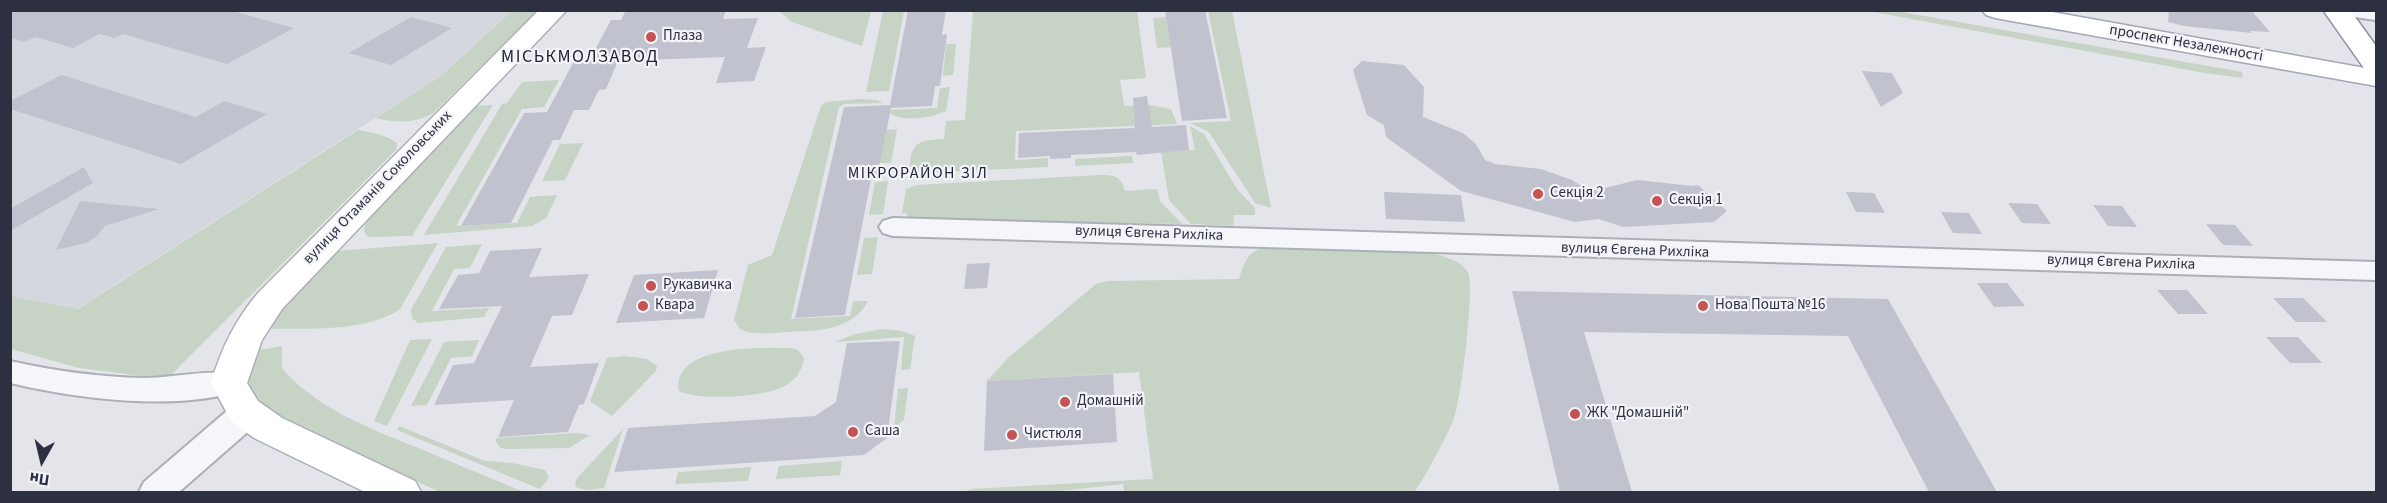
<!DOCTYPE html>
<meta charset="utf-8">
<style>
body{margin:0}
#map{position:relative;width:2387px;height:503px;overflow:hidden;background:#e3e5ea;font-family:"Source Sans 3",sans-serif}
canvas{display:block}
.frame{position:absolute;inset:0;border:12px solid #2c3041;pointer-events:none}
.north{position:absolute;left:12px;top:431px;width:60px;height:60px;-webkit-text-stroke:4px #f2f4f8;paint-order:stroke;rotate:188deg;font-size:16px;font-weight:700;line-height:24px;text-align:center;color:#2c3041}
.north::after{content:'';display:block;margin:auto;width:21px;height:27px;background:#2c3041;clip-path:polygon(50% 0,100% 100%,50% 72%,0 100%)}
</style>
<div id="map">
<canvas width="2387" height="503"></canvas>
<div class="frame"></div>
<div class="north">Пн</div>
</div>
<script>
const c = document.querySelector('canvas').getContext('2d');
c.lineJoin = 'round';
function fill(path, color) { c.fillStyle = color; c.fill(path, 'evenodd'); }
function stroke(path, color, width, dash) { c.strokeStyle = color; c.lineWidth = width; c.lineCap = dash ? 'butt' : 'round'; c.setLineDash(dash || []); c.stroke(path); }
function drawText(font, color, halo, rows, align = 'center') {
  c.font = font + ' "Source Sans 3",sans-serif'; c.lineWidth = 4.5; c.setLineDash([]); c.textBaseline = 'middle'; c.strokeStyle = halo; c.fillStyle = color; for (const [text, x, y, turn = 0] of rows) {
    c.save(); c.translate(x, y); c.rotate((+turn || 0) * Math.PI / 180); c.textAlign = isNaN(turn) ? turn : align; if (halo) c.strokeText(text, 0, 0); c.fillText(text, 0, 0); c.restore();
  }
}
fill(new Path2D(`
 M11,11h501l-71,65 -364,233 -66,-13z`), '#d5d7df');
fill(new Path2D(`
 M512,11h25l-104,102c-19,11 -37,10 -57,5l65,-42z
 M779,11h92l-9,35 -70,-24z
 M883,11h21l-15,80 -23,1z
 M973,11h164l9,67 -26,2 4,26 25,-1 22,4 6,15 -161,7 -1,29 33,-2v9l-129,6 -7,-3c-3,-5 -2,-8 -1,-14 3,-17 19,-16 33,-17l2,-18 19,-1z
 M1208,11h24l39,197 -16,-5 -46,-71 -19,-9 41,-2z
 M1868,11h28l346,61 1,6 -38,-5z
 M1166,17l5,30 -14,1 -4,-30z
 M946,44h10l-3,31 -10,1z
 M559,80l-15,27 -22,2 -66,117 61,-3 13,-26 27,-2 -11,23 -14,8 -108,9 78,-131 5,-1 15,-21z
 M950,87l-4,24c-15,7 -45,12 -58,1v-2l49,-2 3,-20z
 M858,99l18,1 7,3 -39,1 -5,3 -48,212 59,-3 3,-15h15c-15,30 -53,30 -82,31 -15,1 -31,4 -46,-3l-6,-9 14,-55 24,-10 49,-149 5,-4z
 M493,105l-81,131 -44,1 -4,-5 2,-13 110,-113z
 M1190,126l14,8 33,55 18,19v7h-21l-1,11 -42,-2 -22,-24 -8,-48 34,-2z
 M897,129l-6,34h-13l7,-33z
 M358,130c14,3 27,4 39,13l-1,7 -225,225 -12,3 -80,-10 -68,-19v-53l67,13z
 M583,143l-18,37 -23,1 18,-37z
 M1132,156l1,7 -58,3v-7z
 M1100,175c15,0 21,1 25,16l32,-2 3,12 22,23 -273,-5 -3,-6h-4l4,-24 11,-4z
 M888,181l-5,33 -14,1 6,-33z
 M878,237l-6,37 -15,1 7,-37z
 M438,243l-38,66c-35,24 -93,19 -135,20l63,-72 9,-6z
 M482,244l-12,24 -16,1 -22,42 57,-3 -5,9 -66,6 -6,-5 -1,-8 35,-63z
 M1286,245c44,2 141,-4 176,20 1,1 5,6 6,7 7,15 -7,131 -15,149 -7,16 -29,59 -39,71h-290l-1,-8 -73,8h-87l9,-3 181,-10 -14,-107 -152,9 21,-23 88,-74 12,-3 131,-2c10,-33 16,-30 47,-34z
 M884,329l18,2 13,5 -5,33 -9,1 3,-33 -69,5 20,-8z
 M432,339l-45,87 -13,-5 36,-81z
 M479,340l-7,16 -21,2 -24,47 -16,1 33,-64z
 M282,346v22c34,41 92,62 141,82 33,14 67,28 101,42h-84l-142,-65 -32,-20 -13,-12 -4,-12v-16l5,-16z
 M790,348l8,2 6,8c-2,13 -9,23 -21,29 -19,10 -85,14 -104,4 -8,-46 82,-44 111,-43z
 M625,356l22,3 10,7 -1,5 -44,45 -22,-15 17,-43z
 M908,388l-4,32 -10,8 4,-39z
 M399,426l86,35 27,2 33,7 4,8 -9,11 -143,-59z
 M623,429l-19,59 -18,2 -10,-3 -1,-5 3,-5z
 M576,433l14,2 -21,13 -62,1 -6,-1 -5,-6v-4z
 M842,461l-2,14 -64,4 3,-13z
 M751,467l-3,14 -73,3 3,-12z`), '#c6d3c5');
fill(new Path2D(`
 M10,10h219l65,18 -67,36 -104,-30 -9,4 -14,-4 -27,14 -37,-11 -13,5 -13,-4z
 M626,10h100l-3,9 35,-1 -11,30 19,-1 -12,34 -38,2 9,-26 -107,4 -12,28 -7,1 -10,20h-15l-14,30h-7l-42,83 -50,3 63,-113 23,-1 26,-49h15l23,-43h10z
 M908,10h38l-4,25 5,-1 -7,52h-5l-3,20 -41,2 -14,70 -6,1 -26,136 -50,3 49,-211 46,-2z
 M1165,10h40l22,108 -45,3z
 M2169,10h82l19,22 -20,-1 2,2 -68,-7 -16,-4z
 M411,17l41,11 -61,37 -42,-12z
 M1362,61l42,4 20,22 -1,30 40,16 13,11 9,16 10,4 46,5 31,11 11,7 14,3 40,-10 55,6 6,-1 29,26 -13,11 -91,5 -24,-8 -24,3 -114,-31 -75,-54 -2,-12 -17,-10 -14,-45z
 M1862,71l30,2 11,20 -22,14z
 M62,75l134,42 28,-16 43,13 -86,50 -171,-55v-8z
 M1147,96l5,31 34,-2 3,25 -52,5 -1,-3 -65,3v3l-21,1v-3l-32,2 1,-25 116,-5 -2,-30z
 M84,167l9,16 -83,48v-22z
 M1384,192l77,3 4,27 -79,-3z
 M1846,192l28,1 11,20 -29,-1z
 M80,201l79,8 -54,17 -9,11 -10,6 -30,7z
 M2008,203l29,1 14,20 -29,-1z
 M2093,205l29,1 15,21 -29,-1z
 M1941,212l28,1 13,21 -29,-1z
 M2206,224l29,1 18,21 -30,-1z
 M542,248l-13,29 60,-3 -17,41 -20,1 -22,51 69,-4 -15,41 -5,1 -11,27 -70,5 16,-37 -80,5 19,-40 21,-2 28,-57 -63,3 19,-34 21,-2 11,-22z
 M990,263l-3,25 -23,1 3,-25z
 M718,270l-14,48 -88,5 18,-48z
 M1977,283h30l18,23 -31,1z
 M2157,290h30l21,24h-30z
 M1512,291l376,8 109,193h-68l-81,-156 -264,-4 48,160h-72z
 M2273,298h30l24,24h-31z
 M2266,337h32l24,26h-32z
 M900,341l-13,97 -23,17 -250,17 14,-44 187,-12 21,-14 11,-59z
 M1113,374l4,68 -133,9 3,-70z`), '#c0c3cd');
const street = new Path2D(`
 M2337,10h39v10l-36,-5z
 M893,218l1483,44v18l-1483,-44 -10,-3 -4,-6 4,-6z
 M10,361c45,10 88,16 134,17 27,0 72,-10 96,-3l5,8 -5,8c-67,20 -162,8 -230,-8z
 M247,401l12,3 4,9 -4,9 -80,70h-40l5,-10 91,-78z`);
const secondary = new Path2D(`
 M539,10h28l-285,299 -20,31 -15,43 11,18 24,17 133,63 6,11h-56l-111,-54 -23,-17 -20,-38c10,-34 24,-63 47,-90z`);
const primary = new Path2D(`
 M1982,10h59l335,60v16l-381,-68 -9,-3z`);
const highway = new Path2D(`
 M2323,10h27l26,36v27l-10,-2z`);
stroke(street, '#acafb7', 4);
stroke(secondary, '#acafb7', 3);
stroke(primary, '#a3a7b5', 3);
stroke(highway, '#8b90a0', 3);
fill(street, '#f5f6f9');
fill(secondary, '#fff');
fill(primary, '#fff');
fill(highway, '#fff');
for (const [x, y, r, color] of [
 [651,37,6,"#c65251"],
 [1538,194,6,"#c65251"],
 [1657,201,6,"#c65251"],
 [651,286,6,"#c65251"],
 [643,306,6,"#c65251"],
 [1703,306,6,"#c65251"],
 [1065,402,6,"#c65251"],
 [1575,414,6,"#c65251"],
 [853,432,6,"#c65251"],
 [1012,435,6,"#c65251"]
]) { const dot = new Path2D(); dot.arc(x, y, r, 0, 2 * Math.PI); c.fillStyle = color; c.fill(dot); stroke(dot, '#f2f4f8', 2); }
drawText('15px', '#2c3041', '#f2f4f8', [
 ["Плаза",663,37],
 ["Секція 2",1550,194],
 ["Секція 1",1669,201],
 ["Рукавичка",663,286],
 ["Квара",655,306],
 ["Нова Пошта №16",1715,306],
 ["Домашній",1077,402],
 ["ЖК \"Домашній\"",1587,414],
 ["Саша",865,432],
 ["Чистюля",1024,435]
], 'left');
drawText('15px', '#2c3041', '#f2f4f8', [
 ["проспект Незалежності",2186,44,10],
 ["вулиця Отаманів Соколовських",378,188,-46],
 ["вулиця Євгена Рихліка",1149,234,2],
 ["вулиця Євгена Рихліка",1635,251,2],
 ["вулиця Євгена Рихліка",2121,263,2]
]);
c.letterSpacing = '1.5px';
drawText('16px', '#1e2132', '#f2f4f8', [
 ["МІКРОРАЙОН ЗІЛ",918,174]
]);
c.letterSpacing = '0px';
c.letterSpacing = '1.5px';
drawText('18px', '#1e2132', '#f2f4f8', [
 ["МІСЬКМОЛЗАВОД",580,58]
]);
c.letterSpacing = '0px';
</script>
